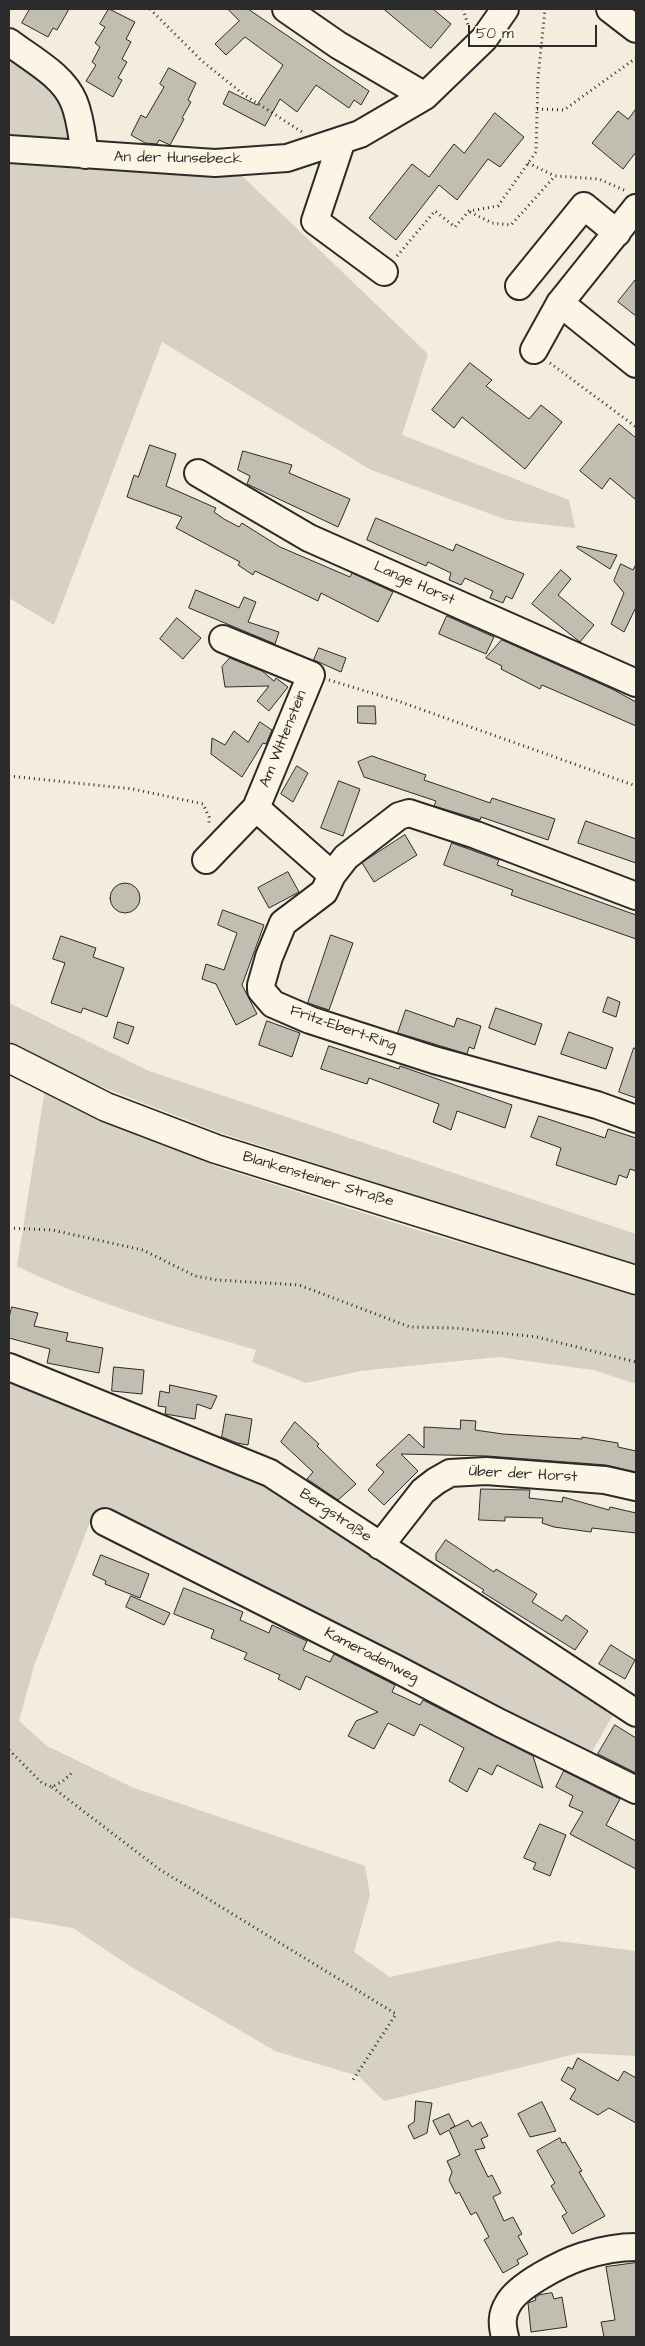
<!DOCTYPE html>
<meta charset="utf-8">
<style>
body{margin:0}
#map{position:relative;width:645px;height:2346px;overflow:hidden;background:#f4edde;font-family:"Architects Daughter",sans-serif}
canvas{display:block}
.frame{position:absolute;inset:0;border:10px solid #2b2b2b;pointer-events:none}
.scale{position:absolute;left:468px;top:25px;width:129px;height:22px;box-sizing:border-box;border:2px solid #2b2b2b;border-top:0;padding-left:6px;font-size:15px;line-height:18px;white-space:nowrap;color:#2b2b2b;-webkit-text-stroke:4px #fcf5e5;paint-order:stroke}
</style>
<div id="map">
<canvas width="645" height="2346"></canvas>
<div class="frame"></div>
<div class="scale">50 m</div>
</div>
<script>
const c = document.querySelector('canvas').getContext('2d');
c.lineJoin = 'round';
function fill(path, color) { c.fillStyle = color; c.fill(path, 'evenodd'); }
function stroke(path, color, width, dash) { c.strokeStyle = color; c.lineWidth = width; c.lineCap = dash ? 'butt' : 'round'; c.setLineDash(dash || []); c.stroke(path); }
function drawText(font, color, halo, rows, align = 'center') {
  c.font = font + ' "Architects Daughter",sans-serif'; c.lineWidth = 4; c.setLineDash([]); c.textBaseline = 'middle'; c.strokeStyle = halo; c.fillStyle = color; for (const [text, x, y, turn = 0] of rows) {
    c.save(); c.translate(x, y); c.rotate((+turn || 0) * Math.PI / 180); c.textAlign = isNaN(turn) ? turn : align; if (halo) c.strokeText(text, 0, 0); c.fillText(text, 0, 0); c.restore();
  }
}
fill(new Path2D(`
 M9,53l16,10 35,37 11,34 -5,7 -57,-7z
 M9,157l230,16 189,181 -26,81 167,65 6,28 -68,-8 -136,-50 -209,-128 -108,283 -45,-27z
 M9,1003l140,68 487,163v32l-418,-134 -121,-47 -88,-42z
 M45,1089l173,78 209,66 152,44 57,18v89l-43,-14 -95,-13 -138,14 -54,12 -54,-21 4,-12c-81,-24 -163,-46 -239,-84z
 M9,1376l263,104 346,226 -30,53 -444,-226 -50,-21 -60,154 -15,55 28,25 87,42 231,78 5,29 -16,57 36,25 168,-36 78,10v105l-57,-3 -195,48 -26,-25 -83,-25 -142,-83 -60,-40 -64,-11z`), '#d6d1c4');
const building = new Path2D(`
 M30,9h39l-12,21 -4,-2 -5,9 -26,-14z
 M109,9l26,13 -9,17 5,3 -9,17 5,3 -9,16 4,2 -9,17 -27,-16 10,-16 -4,-3 8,-15 -5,-4 10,-16 -5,-3z
 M228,9h20l121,82 -8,14 -7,-5 -5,8 -33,-23 -19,27 -17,-13 -15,27 -42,-22 6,-13 28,14 26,-40 -38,-28 -19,18 -11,-11 24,-23z
 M384,9h49l18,15 -20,24z
 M169,68l27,15 -8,17 3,2 -9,16 2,1 -14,26 -11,-5 -2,4 -12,-1 -14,-8 10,-20 5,3 18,-31 -4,-3z
 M636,109v43l-13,17 -31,-26 26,-32 10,8z
 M495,113l29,24 -24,30 -12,-8 -31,41 -18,-15 -43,55 -27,-22 43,-54 17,13 25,-33 10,9z
 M636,279v37l-18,-14z
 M470,363l22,17 -6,6 43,33 12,-14 21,17 -37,47 -63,-52 -8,11 -22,-18z
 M619,424l17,14v62l-26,-22 -8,11 -22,-18z
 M150,445l26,9 -10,32 50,22 -2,4 10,7 15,8 3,-4 38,24 70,30 2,-4 41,19 -15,30 -57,-29 -3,8 -63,-30 -2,4 -15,-10 2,-3 -64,-34 6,-11 -55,-20 7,-22 4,2z
 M243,451l49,14 -3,8 61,26 -12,28 -91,-43 3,-8 -12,-6z
 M376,518l77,33 3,-7 68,30 -12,25 -6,-3 -3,7 -13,-5 3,-7 -28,-13 -4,7 -12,-5 2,-7 -23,-11 -2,4 -59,-26z
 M578,546l39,9 -7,14 -33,-21z
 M621,564l12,6 3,-6v43l-12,25 -13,-8 13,-31 -10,-12z
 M561,570l10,9 -13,16 36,30 -14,17 -48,-38z
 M196,590l43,18 5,-11 12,5 -8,20 31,10 -4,12 -86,-36z
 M447,616l47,21 -8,17 -47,-20z
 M177,618l24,20 -18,21 -23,-20z
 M502,640l110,49 24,13v24l-94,-41 -2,4 -39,-20 1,-3 -16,-8z
 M319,648l27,10 -5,14 -27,-12z
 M230,658l32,13 12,10 2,-3 12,9 -19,24 -12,-10 12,-15 -44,1 -3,-20z
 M358,706h17l1,18 -18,-1z
 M260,722l12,8 -6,14 -3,-1 -21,34 -31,-23 1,-16 13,7 9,-14 14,11z
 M372,756l54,19 -2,5 41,14 25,9 2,-5 63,21 -7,21 -67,-23 -1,3 -46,-14 2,-5 -72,-24 -6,-15z
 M297,766l11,7 -15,29 -12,-8z
 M339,781l21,8 -17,47 -22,-8z
 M586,821l50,18v24l-58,-20z
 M405,835l12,20 -43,27 -12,-19z
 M452,843l47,17 -2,5 139,50v24l-125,-44 2,-5 -69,-25z
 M288,872l11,20 -30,16 -11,-20z
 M110 898a15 15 0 1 1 30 0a15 15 0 1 1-30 0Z
 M223,910l41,15 -22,60 15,29 -21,11 -20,-41 -14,-5 4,-15 18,6 13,-37 -19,-8z
 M331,935l22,8 -24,67 -21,-7z
 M61,936l35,12 -3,9 31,11 -17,49 -24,-9 -2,5 -30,-10 14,-40 -12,-4z
 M608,997l12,5 -4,15 -13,-5z
 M496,1008l46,16 -7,21 -46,-17z
 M406,1010l48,17 3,-9 24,8 -7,23 -5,-2 -2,7 -69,-21z
 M267,1021l33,12 -8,24 -33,-12z
 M118,1022l16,5 -6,17 -14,-6z
 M569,1032l44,16 -7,21 -45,-15z
 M329,1046l70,23 1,-3 112,39 -7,23 -48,-17 -6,19 -18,-8 6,-18 -70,-26 -2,6 -46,-15z
 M634,1048l2,1v49l-17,-6z
 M539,1116l66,22 3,-9 28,9v33l-6,-2 -3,9 -8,-3 -3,10 -60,-20 5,-17 -30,-11z
 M12,1307l26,6 -4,13 34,7 -2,8 37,7 -4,25 -52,-10 3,-14 -41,-11v-20z
 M114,1367l30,3 -2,24 -30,-3z
 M170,1385l41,9 6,2 -6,13 -14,-5 -2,15 -30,-5 1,-7 -8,-1 2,-15 9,2z
 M226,1414l26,5 -4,26 -11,-2 -15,-6z
 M461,1420l15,1 -1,9 28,4 79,5v-2l36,6v4l18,4v21l-30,-7 -119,-9 -86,-2 17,17 -34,34 -16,-15 16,-18 -8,-7 33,-31 15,14v-21l36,2z
 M295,1422l24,22 -2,2 39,38 -18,16 -31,-21 6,-7 -32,-30z
 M481,1489l49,1 -1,8 33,4 1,-5 46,13 1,-3 26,6v20l-44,-5 -1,4 -37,-5 -12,-4 1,-5 -38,-1v4l-26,-1z
 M446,1540l48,32 2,-3 41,25 -5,8 30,19 4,-6 22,16 -13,19 -93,-58 2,-2 -48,-30v-6z
 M101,1555l48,19 -9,24 -35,-14 1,-3 -13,-6z
 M184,1588l59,24 -3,8 29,13 3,-8 35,16 -4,9 27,12 4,-8 61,31 -3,7 28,13 3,-5 110,56 10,32 -46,-23 -5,10 -13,-7 -12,24 -18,-11 15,-33 -44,-24 -6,12 -26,-13 -14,26 -26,-13 8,-15 22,-9 -72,-36 -6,14 -22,-11 2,-4 -36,-16 3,-6 -36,-15 3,-8 -40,-16z
 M131,1596l39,17 -6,12 -38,-18z
 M611,1645l24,15 -10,19 -26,-15z
 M615,1725l21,13v35l-38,-19z
 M564,1771l56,28 -14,26 30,16v28l-66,-35 13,-22 -14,-6 4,-10 -17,-9z
 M540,1824l26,11 -16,41 -17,-7 3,-6 -12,-5z
 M578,2058l40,23 6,-10 12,7v45l-27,-15 -11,7 -28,-16 6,-10 -15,-9 7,-13 4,2z
 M416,2101l16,2 -5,30 -13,6 -6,-13 6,-4z
 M542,2102l14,29 -26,6 -12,-23z
 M449,2114l6,12 -5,3 18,-9 4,7 9,-5 7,14 -7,3 4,9 -10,2 13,27 4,-2 9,18 -8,4 11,24 9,-4 9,17 -4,2 10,18 -11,6 2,4 -16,9 -19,-33 5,-3 -13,-25 -5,3 -12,-23 -3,2 -7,-14 3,-8 -5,-11 13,-6 -11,-25 -9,5 -7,-14z
 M560,2138l2,5 3,-1 17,29 -3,1 26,44 -33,18 -10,-18 5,-3 -16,-27 4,-3 -18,-32z
 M636,2263v74h-32l-3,-15 14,-2 -9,-53z
 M552,2293l2,6 8,-2 5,30 -36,5 -3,-29 8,-3 -1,-2 4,-3z`);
fill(building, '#c2bdb1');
stroke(building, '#2b2b2b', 1);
const minor = new Path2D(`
 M286,9l52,36 87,51
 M610,9l26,20
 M9,42c22,17 54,33 65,60 7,17 8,36 11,53
 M342,140l-27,81 69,51
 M9,149l206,14 72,-5 73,-24 65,-38 59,-57 21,-30
 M519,286l65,-80 33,27
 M560,303l76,61
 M534,350l26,-47 76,-95
 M198,473l111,65 327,145
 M256,808l76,67
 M206,860l50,-52 55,-133 -88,-36
 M636,896l-160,-61 -67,-22 -10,3 -53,41 -14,18 -8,17 -41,31 -14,34 -8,28v5l12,14 37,16 124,40 163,45 39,14
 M9,1367l261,106 366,240
 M105,1522l288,145 107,56 136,67
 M380,1546l43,-55 13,-10 14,-8 36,-2 119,9 31,7
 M505,2337c-3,-12 -4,-22 3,-33 10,-19 54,-41 75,-48 16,-5 36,-9 53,-9`);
const major = new Path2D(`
 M9,1058l97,49 110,42 420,131`);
stroke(minor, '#2b2b2b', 30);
stroke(major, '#2b2b2b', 31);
stroke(new Path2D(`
 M150,9l52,52 41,33 59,38
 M463,9l5,16
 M537,109l27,1 72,-52
 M528,163l27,13
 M470,212l22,11 19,2 44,-49 44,3 27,12
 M397,256l38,-45 20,16 14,-16 29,-5 38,-54 2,-74 7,-69
 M550,363l86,64
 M329,680l66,20 241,86
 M9,776l124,13 70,15 6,13v8
 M9,1228l43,2 91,20 52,26 22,4 82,5 111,42 45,1 82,9 99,25
 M9,1750l33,33 10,4 11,-6 11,-10
 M52,1787l107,82 237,145 -45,69`), '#2b2b2b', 3, [1, 4]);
stroke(minor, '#fcf5e5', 26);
stroke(major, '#fcf5e5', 28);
drawText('15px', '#2b2b2b', '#fcf5e5', [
 ["An der Hunsebeck",178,159,1],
 ["Lange Horst",414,584,24],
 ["Am Wittenstein",284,739,-68],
 ["Fritz-Ebert-Ring",343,1029,19],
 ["Blankensteiner Straße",318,1180,17],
 ["Über der Horst",523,1475,3],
 ["Bergstraße",335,1516,34],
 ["Kameradenweg",371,1656,27]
]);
</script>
